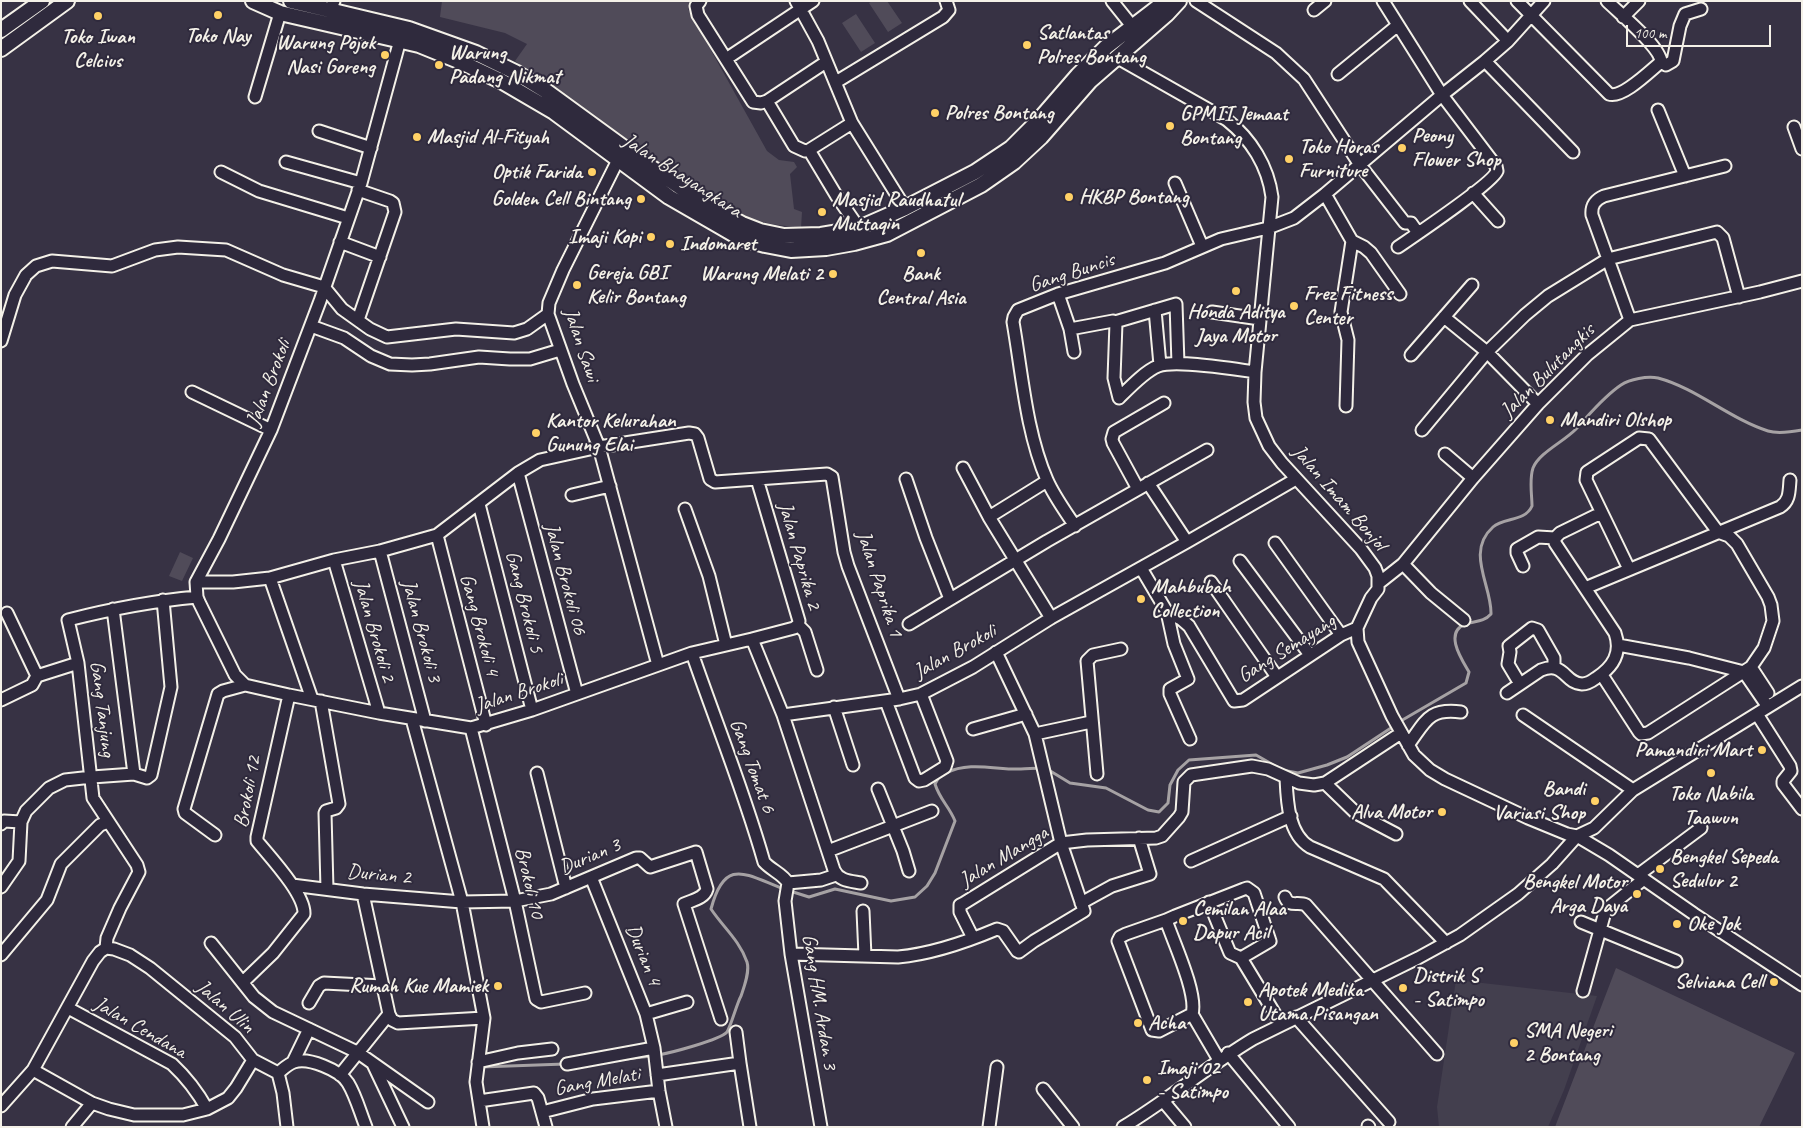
<!DOCTYPE html>
<style>
body{margin:0}
#map{position:relative;width:1803px;height:1128px;overflow:hidden;background:#373244;font-family:Caveat,sans-serif}
canvas{display:block}
.frame{position:absolute;inset:0;border:2px solid #f4f1e8;pointer-events:none}
.scale{position:absolute;left:1626px;top:25px;width:145px;height:22px;box-sizing:border-box;border:2px solid #f4f1e8;border-top:0;padding-left:6px;font-size:15px;line-height:18px;white-space:nowrap;color:#f4f1e8;-webkit-text-stroke:4px #2f2a3d;paint-order:stroke}
</style>
<div id="map">
<canvas width="1803" height="1128"></canvas>
<div class="frame"></div>
<div class="scale">100 m</div>
</div>
<script>
const c = document.querySelector('canvas').getContext('2d');
c.lineJoin = 'round';
function fill(path, color) { c.fillStyle = color; c.fill(path, 'evenodd'); }
function stroke(path, color, width, dash) { c.strokeStyle = color; c.lineWidth = width; c.lineCap = dash ? 'butt' : 'round'; c.setLineDash(dash || []); c.stroke(path); }
function drawText(font, color, halo, rows, align = 'center') {
  c.font = font + ' Caveat,sans-serif'; c.lineWidth = 4; c.setLineDash([]); c.textBaseline = 'middle'; c.strokeStyle = halo; c.fillStyle = color; for (const [text, x, y, turn = 0] of rows) {
    c.save(); c.translate(x, y); c.rotate((+turn || 0) * Math.PI / 180); c.textAlign = isNaN(turn) ? turn : align; if (halo) c.strokeText(text, 0, 0); c.fillText(text, 0, 0); c.restore();
  }
}
fill(new Path2D(`
 M1456,980l141,16 -33,94 -16,37h-109l-2,-20z`), '#433f4e');
fill(new Path2D(`
 M442,1h251l-4,3 -1,5 79,142 12,9 15,2 3,5 -7,7 4,35 8,3 -1,16 -30,-4 -32,-8 -47,-27 -177,-128 12,-17 -22,-11 -65,-16z
 M872,1h15l15,22 -14,9 -19,-29z
 M856,14l19,29 -14,9 -19,-29z
 M180,552l13,6 -11,23 -13,-5z
 M1616,968l179,85 -36,74h-204z`), '#504b59');
stroke(new Path2D(`
 M1399,722l67,-39 3,-11c-7,-12 -26,-40 -3,-48 9,-3 18,-2 25,-10 1,-28 -26,-62 2,-87 11,-10 32,-5 39,-21 0,-11 -3,-26 1,-38 6,-15 30,-26 42,-38 14,-15 28,-33 46,-45 9,-6 26,-9 37,-7 38,10 72,41 110,53 10,3 23,1 34,-1
 M1047,769l23,14 36,5 42,22 11,2 9,-9 2,-18 8,-15 11,-10 67,-5 21,12
 M1282,770l16,3 29,-8 20,-8 47,-31
 M946,773c24,-12 50,-3 75,-4 6,0 13,-1 20,-1
 M790,891l19,6 26,-8 56,12 24,-4 12,-11 8,-13 20,-52c-6,-15 -15,-21 -20,-37l5,-9
 M658,1055c12,-2 62,-15 69,-23 4,-6 10,-29 14,-36 3,-9 9,-24 6,-34 -7,-21 -24,-35 -36,-53 14,-53 35,-34 73,-20
 M616,1060l36,-4
 M481,1067l84,-3`), '#a6a2a4', 3);
const minor = new Path2D(`
 M700,1l-4,5 2,9 55,87 8,1 6,-2 59,-39
 M796,1l22,40 34,82 53,85
 M1112,1l20,25
 M1196,1l80,52 28,26 56,86 45,58h6l7,10
 M1383,1l59,94 54,71 1,5c-4,12 -83,65 -99,76
 M1470,1l38,40
 M1517,1l92,93c13,5 41,-23 52,-32
 M1607,1c12,12 54,46 54,61
 M1314,10l11,-9
 M330,11l4,-10
 M1623,17l16,-16
 M400,40l-39,143 -41,118 -49,129 -52,109 -23,43 1,15 2,5 36,73 10,10 44,10 90,18 92,15 61,-18 160,-57 60,-14 31,76 116,-16 22,-5 52,-27 78,-49 136,-76 109,-63
 M1116,57l111,63c24,19 41,46 45,77l-17,175 -1,30 2,16 13,28 13,17 79,86 14,19 3,8v13l-7,9 -14,30 1,14 34,74 22,39 16,15 15,9 83,39 39,16 10,2 17,-8 39,-38 169,-104
 M726,59l87,-58
 M1485,61l88,91
 M1661,62l5,3 7,-4 7,-35 5,-12 16,-5
 M1338,74l60,-49
 M836,82l107,-65 6,-7 -3,-9
 M255,97l25,-84
 M767,101l27,45 11,5 4,-1 27,45 18,26 3,8
 M1658,110l27,66
 M1794,127l8,22
 M319,131l52,17
 M809,150l43,-27
 M618,160l-55,110 -14,33 -1,11 25,70 26,63 59,218
 M286,162l75,21
 M221,172l38,19 89,27
 M1175,183l27,63
 M358,190l32,11 3,2 2,9 -37,108
 M1473,193l25,28
 M1325,194l27,47 12,6 7,6 29,41
 M340,242l40,15
 M1058,294l12,35 4,23
 M1155,310l5,55
 M1212,312l48,7
 M1444,317l43,35 51,52
 M1630,320l-38,-105c-1,-10 3,-15 12,-19l121,-30
 M1115,322l61,-18 2,60
 M311,326l33,12 27,18 19,8 22,1 18,-1 49,-7 31,2h20l30,-9
 M1070,329l43,-8 3,2 -2,55 5,20c10,-10 26,-27 39,-32 18,-7 75,3 97,6
 M1,341l14,-46 11,-20 10,-9 16,-5 60,5 43,-16 23,-3 48,3 57,25 41,12 18,22 28,20 17,8 69,-8 58,4 13,-4 21,-15
 M1411,355l61,-70
 M192,392l79,38
 M1346,406l2,-66 -7,-28 11,-71
 M1422,430l65,-78 38,-37 23,-19 60,-37 109,-27 6,6 16,59
 M1445,454l28,24
 M963,468l26,49 62,101
 M518,473l59,221
 M906,479l20,59 24,61
 M1148,483l39,59
 M1138,489l-25,-46 -1,-4 2,-7 50,-29
 M572,495l38,-9
 M479,504l53,206
 M685,509l24,67 17,69
 M989,517l58,-36
 M1075,526c-10,-15 -21,-30 -28,-46 -21,-48 -25,-107 -34,-158l1,-5 4,-7 40,-16 107,-31 56,-24 47,-11 26,-10 31,-24 117,-99 43,-34 23,-20 36,-40
 M437,535l49,190
 M1275,543l66,92
 M380,551l45,170
 M334,560l45,153
 M1240,561l70,94
 M1403,564l28,29 33,27
 M1523,566l-6,-13v-4l21,-12 17,1
 M1141,568l26,44 14,7 8,7 45,75 9,-1 98,-65 16,-7
 M270,578l42,121
 M196,582h37l37,-4 64,-18 46,-9 57,-16 81,-62 22,-13 59,-13 90,-14 6,1 3,4 12,41 5,3 112,-8 5,3 12,75 4,14 51,133
 M1211,582l66,95
 M1379,583l24,-19 70,-86 65,-74 49,-49 43,-35 130,-28 42,-11
 M1585,588l195,-81c10,-6 9,-16 10,-27
 M113,609l21,165
 M1167,612l7,32 14,35 -18,10v5l20,45
 M7,613l30,63
 M909,624l138,-83 160,-91
 M798,625l7,7 12,38
 M752,639l42,-11 4,-3 1,-4 -42,-142
 M1618,645l71,13 55,14 24,35
 M692,653c24,70 52,138 72,209 7,8 19,12 24,21
 M1751,667l17,26
 M1602,675l37,57 2,2 7,-1 103,-66 13,-19 9,-27 -2,-16 -3,-8 -31,-53 -8,-8 -11,-4 -69,-93 -10,-1 -52,34 -1,8 43,89
 M1520,684l-12,-20 2,-12 -1,-6 23,-18 6,2 16,28v10
 M1507,693l34,-23c24,-9 23,13 41,14 6,0 10,-3 14,-6 17,-11 26,-25 19,-45l-60,-90v-5l5,-5 41,-20
 M1,700l31,-15 5,-9 41,-13
 M321,701l18,103 -3,4 -10,3 -1,2 2,76
 M886,701l29,77 4,3 5,-1 21,-13 2,-6 -26,-67
 M834,707l19,58
 M1757,714l33,52 1,5 -8,10v3l19,25
 M783,715l51,155c5,11 16,11 27,13
 M1523,715l110,75
 M412,719l50,183 22,116 -8,64 7,45
 M471,728l44,173 21,98 5,3 44,-9
 M973,729l53,-15
 M1035,734l56,-12
 M1408,745c18,-24 20,-37 53,-33
 M537,773l29,115
 M1097,774l-10,-113 6,-6 28,-6
 M1286,778c1,23 2,56 24,69l74,32 62,64
 M1325,783l31,30 40,21
 M878,789l25,62 6,20
 M1,824l3,-3 17,1
 M215,835l-30,-22 -1,-4 34,-115 5,-3 22,-6
 M1577,836l32,19 85,59 108,71
 M828,851l104,-40
 M1191,861l100,-45
 M1638,875l63,-47
 M591,877l55,137 8,34 5,43 7,36
 M788,883l-3,18 6,53 30,173
 M788,883l33,-3 15,-5
 M292,885l71,9 99,8 53,-1 36,-7 85,-36h4l10,9 46,-15 11,37c-3,10 -15,11 -23,15l37,115
 M1,887l18,-26 2,-39 5,-11 23,-23 16,-8 27,-3 42,-3 13,4 4,-3 20,-88 -8,-87
 M363,894l26,120 3,6 6,3 86,-5
 M1285,897c4,11 13,4 21,8l131,149
 M1081,903l31,-17 38,-12 -11,-36
 M863,911l2,45
 M1166,920c7,21 32,74 26,94l-33,17 -7,-1 -34,-89 2,-4 6,-3z
 M1166,920l9,-4 69,-27 3,-1 7,5 16,48 -29,17 -11,-5 -21,-51
 M1581,922l95,39
 M973,938l-13,-26v-7l4,-2 97,-60 26,-3 69,-2 6,-2 17,-19 3,-5 2,-30 7,-7 61,-9 16,3 31,14 15,2 11,-2 76,-50
 M211,943l43,54 19,15 84,40 71,50
 M106,948l1,-10 13,-30 19,-36 -2,-7 -44,-67 -15,-135 -10,-43c43,-11 85,-19 129,-23
 M791,954l107,3c34,-3 68,-15 99,-28l6,2 14,20 2,1 15,-11 50,-30 -23,-68 -26,-109 -39,-82
 M1,955l46,-55 14,-36 39,-39 8,-3
 M1241,958l40,66
 M243,982l30,-29 31,-39c1,-20 -34,-57 -47,-73v-4l32,-142
 M1583,991l22,-79 4,-5 35,-28
 M309,1003l10,-17 5,-3 59,3
 M68,1008l104,56c15,14 25,27 35,45
 M646,1014l41,-12
 M1192,1014l27,46
 M1296,1017l93,105
 M1228,1053l61,74
 M253,1060l25,13c5,-4 10,-9 16,-11 14,-5 46,8 54,21 8,13 12,29 18,44
 M293,1062l16,-33
 M478,1062l40,-9 34,-4
 M740,1063l10,64
 M373,1064l30,63
 M567,1064l87,-16
 M33,1070l59,33 17,6 25,6h49l24,-6 21,-11 8,-10 17,-28 -18,-23 -85,-69 -20,-13 -16,-6 -8,-1
 M278,1073l5,20 4,34
 M340,1075l49,-61
 M657,1075l83,-12 -4,-31
 M1043,1089l30,38
 M479,1101l55,-8 4,5 8,29
 M1164,1102l21,25
 M1,1106l32,-36 60,-109 7,-9 6,-4
 M542,1112l51,-13 66,-8
 M1368,1126l1,1
 M72,1127l20,-24
 M989,1127l8,-60
 M1123,1127c45,-27 85,-61 130,-88l165,-81 42,-23 58,-41 34,-30 25,-28`);
const major = new Path2D(`
 M253,1l27,12 139,32 42,17 40,19 53,31 115,85 71,41 25,7 26,5 35,-2 28,-5 33,-9 94,-49 33,-23 27,-25 49,-56 77,-67 12,-13
 M291,1l118,28 67,24 39,19 31,19 103,75 56,38 37,20 18,7 24,5 37,-1 36,-6 48,-21 70,-36 36,-24 28,-28 39,-45 28,-28 60,-46
 M1,30l41,-29
 M1,49l66,-48`);
stroke(minor, '#f4f1e8', 15);
stroke(major, '#f4f1e8', 18);
stroke(minor, '#2f2a3d', 11);
stroke(major, '#2f2a3d', 14);
for (const [x, y, r, color] of [
 [218,15,5,"#ffd166"],
 [98,16,5,"#ffd166"],
 [1027,45,5,"#ffd166"],
 [385,55,5,"#ffd166"],
 [439,65,5,"#ffd166"],
 [935,113,5,"#ffd166"],
 [1170,126,5,"#ffd166"],
 [417,137,5,"#ffd166"],
 [1402,148,5,"#ffd166"],
 [1289,159,5,"#ffd166"],
 [592,172,5,"#ffd166"],
 [1069,197,5,"#ffd166"],
 [641,199,5,"#ffd166"],
 [822,212,5,"#ffd166"],
 [651,237,5,"#ffd166"],
 [670,244,5,"#ffd166"],
 [921,253,5,"#ffd166"],
 [833,274,5,"#ffd166"],
 [577,285,5,"#ffd166"],
 [1236,291,5,"#ffd166"],
 [1294,306,5,"#ffd166"],
 [1550,420,5,"#ffd166"],
 [536,433,5,"#ffd166"],
 [1141,599,5,"#ffd166"],
 [1762,750,5,"#ffd166"],
 [1711,773,5,"#ffd166"],
 [1595,801,5,"#ffd166"],
 [1442,812,5,"#ffd166"],
 [1660,869,5,"#ffd166"],
 [1637,894,5,"#ffd166"],
 [1183,921,5,"#ffd166"],
 [1677,924,5,"#ffd166"],
 [1774,982,5,"#ffd166"],
 [498,986,5,"#ffd166"],
 [1403,988,5,"#ffd166"],
 [1248,1002,5,"#ffd166"],
 [1138,1023,5,"#ffd166"],
 [1514,1043,5,"#ffd166"],
 [1147,1080,5,"#ffd166"]
]) { const dot = new Path2D(); dot.arc(x, y, r, 0, 2 * Math.PI); c.fillStyle = color; c.fill(dot); stroke(dot, '#2f2a3d', 2); }
drawText('bold 21px', '#f4f1e8', '#2f2a3d', [
 ["Satlantas",1037,33],
 ["Polres Bontang",1037,57],
 ["Toko Nay",218,36,"center"],
 ["Toko Iwan",98,37,"center"],
 ["Celcius",98,61,"center"],
 ["Warung Pojok",375,43,"right"],
 ["Nasi Goreng",375,67,"right"],
 ["Warung",449,53],
 ["Padang Nikmat",449,77],
 ["Polres Bontang",945,113],
 ["GPMII Jemaat",1180,114],
 ["Bontang",1180,138],
 ["Peony",1412,136],
 ["Flower Shop",1412,160],
 ["Masjid Al-Fityah",427,137],
 ["Toko Horas",1299,147],
 ["Furniture",1299,171],
 ["Optik Farida",582,172,"right"],
 ["HKBP Bontang",1079,197],
 ["Golden Cell Bintang",631,199,"right"],
 ["Masjid Raudhatul",832,200],
 ["Muttaqin",832,224],
 ["Imaji Kopi",641,237,"right"],
 ["Indomaret",680,244],
 ["Gereja GBI",587,273],
 ["Kelir Bontang",587,297],
 ["Warung Melati 2",823,274,"right"],
 ["Bank",921,274,"center"],
 ["Central Asia",921,298,"center"],
 ["Frez Fitness",1304,294],
 ["Center",1304,318],
 ["Honda Aditya",1236,312,"center"],
 ["Jaya Motor",1236,336,"center"],
 ["Mandiri Olshop",1560,420],
 ["Kantor Kelurahan",546,421],
 ["Gunung Elai",546,445],
 ["Mahbubah",1151,587],
 ["Collection",1151,611],
 ["Pamandiri Mart",1752,750,"right"],
 ["Bandi",1585,789,"right"],
 ["Variasi Shop",1585,813,"right"],
 ["Toko Nabila",1711,794,"center"],
 ["Taawun",1711,818,"center"],
 ["Alva Motor",1432,812,"right"],
 ["Bengkel Sepeda",1670,857],
 ["Sedulur 2",1670,881],
 ["Bengkel Motor",1627,882,"right"],
 ["Arga Daya",1627,906,"right"],
 ["Cemilan Alaa",1193,909],
 ["Dapur Acil",1193,933],
 ["Oke Jok",1687,924],
 ["Distrik S",1413,976],
 ["- Satimpo",1413,1000],
 ["Selviana Cell",1764,982,"right"],
 ["Rumah Kue Mamiek",488,986,"right"],
 ["Apotek Medika",1258,990],
 ["Utama Pisangan",1258,1014],
 ["Acha",1148,1023],
 ["SMA Negeri",1524,1031],
 ["2 Bontang",1524,1055],
 ["Imaji 02",1157,1068],
 ["- Satimpo",1157,1092]
], 'left');
drawText('21px', '#f4f1e8', '#2f2a3d', [
 ["Jalan Bhayangkara",682,176,33],
 ["Gang Buncis",1072,273,-18],
 ["Jalan Sawi",581,345,72],
 ["Jalan Bulutangkis",1548,371,-45],
 ["Jalan Brokoli",269,383,-69],
 ["Jalan Imam Bonjol",1339,498,49],
 ["Jalan Paprika 2",799,556,74],
 ["Jalan Brokoli 06",565,579,75],
 ["Jalan Paprika 1",879,584,72],
 ["Gang Brokoli 5",524,602,76],
 ["Gang Brokoli 4",479,625,75],
 ["Jalan Brokoli 2",374,631,74],
 ["Jalan Brokoli 3",421,631,75],
 ["Gang Semayang",1287,649,-32],
 ["Jalan Brokoli",955,652,-29],
 ["Jalan Brokoli",519,693,-18],
 ["Gang Tanjung",102,709,83],
 ["Gang Tomat 6",752,766,70],
 ["Brokoli 12",248,792,-79],
 ["Durian 3",590,857,-23],
 ["Jalan Mangga",1004,857,-31],
 ["Durian 2",379,875,6],
 ["Brokoli 10",529,883,77],
 ["Durian 4",643,955,68],
 ["Gang HM. Ardan 3",819,1002,81],
 ["Jalan Ulin",225,1007,41],
 ["Jalan Cendana",140,1028,30],
 ["Gang Melati",597,1082,-10]
]);
</script>
